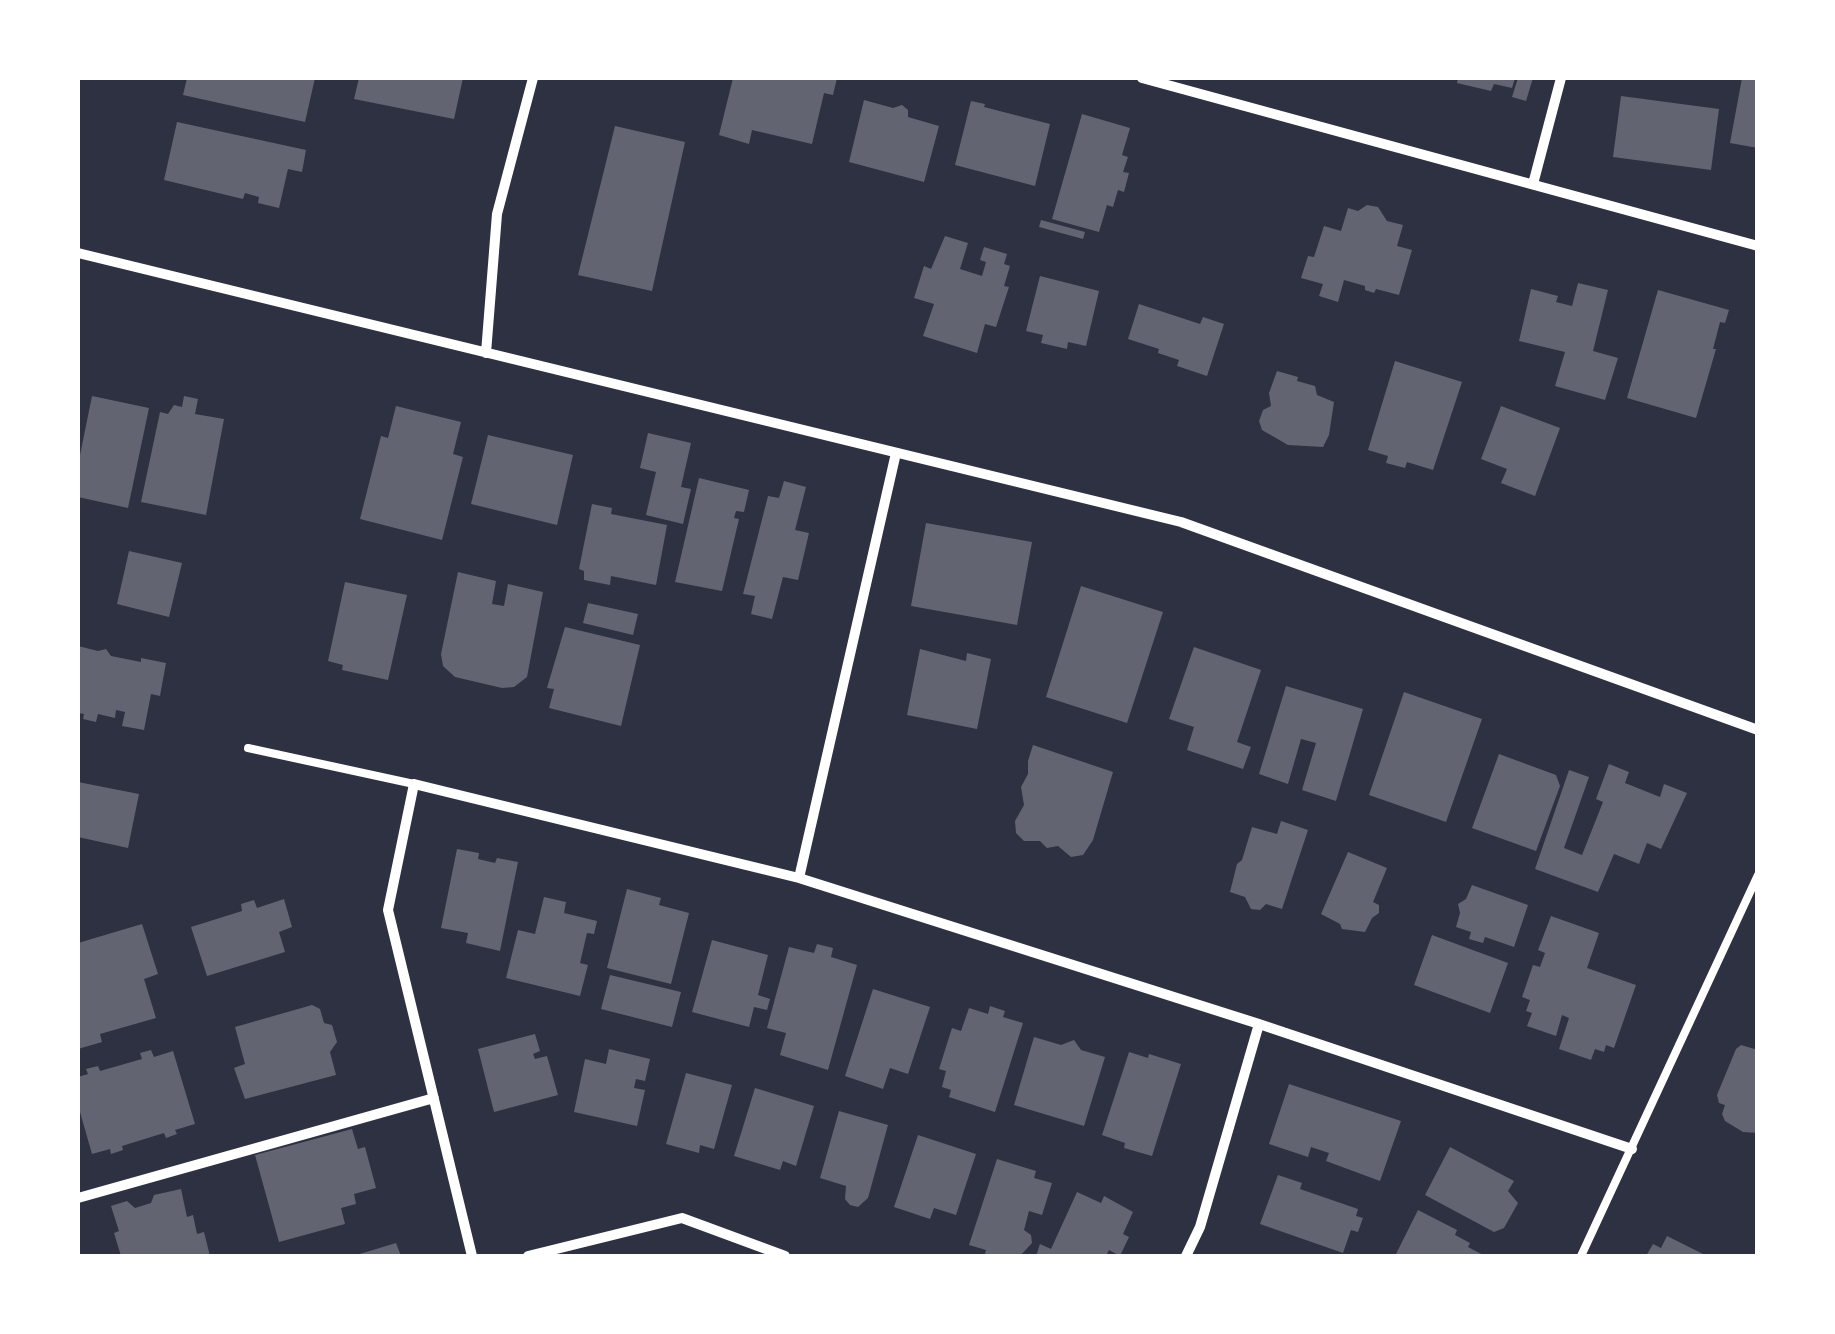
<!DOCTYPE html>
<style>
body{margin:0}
#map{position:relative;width:1835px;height:1334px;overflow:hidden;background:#2d3142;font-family:Figtree,sans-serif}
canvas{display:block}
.frame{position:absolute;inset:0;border:80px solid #fff;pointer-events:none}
</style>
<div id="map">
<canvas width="1835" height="1334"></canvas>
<div class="frame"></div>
</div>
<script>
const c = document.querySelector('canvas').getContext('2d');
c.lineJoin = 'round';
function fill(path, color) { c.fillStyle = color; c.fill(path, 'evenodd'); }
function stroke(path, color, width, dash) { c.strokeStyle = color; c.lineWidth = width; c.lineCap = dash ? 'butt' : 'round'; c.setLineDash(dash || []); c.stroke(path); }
fill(new Path2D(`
 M187,78h128l-10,44 -122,-27z
 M359,78h104l-9,41 -100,-20z
 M733,78h104l-4,17 -9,-2 -12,51 -60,-14 -3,14 -30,-9z
 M1458,78h57l-3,10 -18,-4 -3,7 -34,-8z
 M1518,78h15l-7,23 -14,-4z
 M1742,78h16v70l-28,-5z
 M1621,96l98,13 -8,61 -98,-13z
 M864,100l29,8 9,-3 6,5v7l31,9 -15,56 -75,-20z
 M971,101l14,3 -1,3 66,17 -15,62 -80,-21z
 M1082,114l48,14 -8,27 6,2 -5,15 6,1 -5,19 -6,-2 -5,17 -6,-2 -8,27 -47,-13z
 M177,122l129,28 -4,22 -14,-3 -9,39 -21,-5 1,-6 -14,-4 -2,6 -79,-19z
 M615,126l70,16 -33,149 -74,-16z
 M1367,205l11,2 9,14 16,4 -6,21 15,4 -13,45 -23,-6 -2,4 -9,-3v-4l-21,-6 -6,22 -19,-6 4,-12 -22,-6 7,-22 6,1 10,-31 17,5 7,-23 10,3z
 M1041,220l44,12 -2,7 -44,-12z
 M945,236l23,7 -8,26 22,7 4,-14 -6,-2 4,-13 23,7 -3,10 6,2 -6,20 5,1 -13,40 -11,-3 -8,29 -54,-17 11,-32 -20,-6 10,-32 7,3z
 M1040,276l59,15 -13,55 -18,-4 -1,7 -26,-6 2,-8 -17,-4z
 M1578,283l30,7 -15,61 25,7 -13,42 -50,-14 10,-34 -46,-11 12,-52 27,7 -2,6 16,4z
 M1658,290l71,20 -4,13 -5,-1 -7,27h3l-20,69 -69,-20z
 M1139,304l61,20 3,-7 21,7 -17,52 -30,-10 2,-6 -21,-7 1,-4 -31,-10z
 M1395,361l67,21 -29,88 -26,-8 -2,6 -19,-5 2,-7 -20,-6z
 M1277,371l21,6 -1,4 18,5 2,9 17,7 -5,33 -6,12 -35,-2 -26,-15 -3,-9 4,-11 8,-4 -2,-13z
 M92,396l57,12 -21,100 -50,-11v-32z
 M184,396l14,3 -3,15 29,5 -18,96 -65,-13 19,-90 8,2 6,-9 8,2z
 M396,406l65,16 -8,32 10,3 -21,83 -82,-21 21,-83 7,2z
 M1501,406l59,22 -25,68 -34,-13 6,-14 -26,-10z
 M648,433l43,10 -10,44 10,2 -8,35 -37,-9 10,-43 -16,-4z
 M488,435l85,20 -16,70 -86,-21z
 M699,478l50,12 -5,22 -8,-1 -2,7 5,1 -17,72 -47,-9z
 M784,481l22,6 -11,43 14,3 -11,47 -15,-3 -11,42 -21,-5 4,-18 -12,-2 25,-98 11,2z
 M592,504l20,4 -1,6 56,11 -11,60 -45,-9 -1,9 -26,-5v-9l-5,-2z
 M926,523l106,19 -15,83 -106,-19z
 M129,551l53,12 -13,54 -52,-13z
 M458,572l38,9 -4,23 12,2 4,-22 35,8 -16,85 -13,10 -12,1 -47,-11 -12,-11 -2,-12z
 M345,582l62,13 -19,85 -46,-10 1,-5 -15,-4z
 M1081,586l82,26 -36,111 -81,-26z
 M588,603l50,11 -5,21 -50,-12z
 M565,627l75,18 -19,81 -72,-18 5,-19 -7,-1z
 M78,646l20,5 8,-2 5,7 30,6v-4l25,5 -6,33 -9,-2 -7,36 -22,-4 3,-14 -9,-2 -1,8 -17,-4 -2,8 -13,-3 1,-5 -6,-1z
 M1194,647l67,23 -24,72 14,5 -8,22 -56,-19 7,-23 -25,-8z
 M920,649l46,12 1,-8 24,6 -14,70 -70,-14z
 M1286,686l77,23 -27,92 -34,-11 14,-47 -15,-4 -13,45 -29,-10z
 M1404,692l78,27 -36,103 -77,-27z
 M1033,745l80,27 -20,68 -10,15 -12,2 -13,-11 -11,2 -7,-7h-16l-8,-8 -1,-12 9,-16 -3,-18 7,-13v-13z
 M1499,754l57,21 4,11 -24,65 -64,-23z
 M1609,764l20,8 -4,11 35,14 4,-13 23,9 -26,56 -14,-6 -8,21 -25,-10 -16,38 -63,-23 34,-99 20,7 -25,71 18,7 21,-53 -7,-3z
 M78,782l61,12 -11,54 -50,-11z
 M1281,821l27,9 -26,79 -16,-5 -6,6 -9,-1 -6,-12 -15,-5 7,-28 5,-4 10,-33 25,7z
 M457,849l22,4 -1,6 17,4 2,-5 21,4 -18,89 -34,-8 2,-10 -27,-5z
 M1348,852l39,16 -14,34 6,3v8l-7,5 -7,14 -23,-3 -2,-5 -19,-10z
 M1472,885l56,20 -14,42 -29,-10 -2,6 -14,-4 2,-7 -15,-5 4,-14 -2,-9 8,-5z
 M627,889l34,9 -2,7 30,8 -18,71 -64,-16z
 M544,897l22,5 -2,11 33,8 -3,13 -7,-1 -7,30 8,2 -8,31 -74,-18 12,-48 17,4z
 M284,899l8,28 -13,5 6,20 -78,24 -16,-49 51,-16 -1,-7 13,-4 3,8z
 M1551,916l48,17 -12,35 49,17 -22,63 -8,-3 -2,7 -9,-3 -4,11 -32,-11 10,-31 -7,-3 -6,21 -29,-10 5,-13 -6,-2 4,-11 -8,-3 11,-32 7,2 5,-14 -7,-3z
 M142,924l16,50 -14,5 12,39 -56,16 2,8 -24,7v-106z
 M1432,935l76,28 -18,50 -76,-28z
 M712,940l56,15 -10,40 12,4 -3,11 -13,-3 -5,20 -57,-15z
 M817,944l16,4 -2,9 26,8 -29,105 -48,-15 6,-22 -19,-5 22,-81 25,6z
 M610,975l71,17 -9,35 -71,-18z
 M873,989l57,18 -22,67 -18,-6 -7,21 -38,-13z
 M312,1005l8,4 4,14 8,2 5,17 -7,10 6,23 -91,24 -11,-31 11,-4 -10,-37z
 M990,1006l15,5 -2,6 20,6 -28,89 -46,-15 2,-7 -9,-3 4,-16 -7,-2 13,-41 9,3 8,-23 19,6z
 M535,1034l5,17 -7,3 2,5 12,-3 11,39 -64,17 -16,-63z
 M1034,1037l27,8 13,-5 7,10 24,7 -21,69 -70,-21z
 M1741,1045l17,5v83l-15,-1 -18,-11 -3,-7 3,-9 -6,-2 -2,-8 19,-46z
 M609,1049l41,10 -5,22 -9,-2 -2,9 11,2 -8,36 -63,-14 11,-53 21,5z
 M151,1050l3,7 19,-6 22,73 -20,6 2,4 -11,4 -2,-5 -42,13 1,4 -12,4 -1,-5 -18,5 -14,-49v-28l10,-3 -2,-5 12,-3 2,5 42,-12 -2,-6z
 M1129,1052l19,6 1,-4 32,10 -29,92 -28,-8 1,-5 -23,-8z
 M686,1073l46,12 -18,64 -14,-4 -1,8 -33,-9z
 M1289,1084l112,37 -21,60 -54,-20 3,-8 -18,-6 -3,10 -39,-13z
 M755,1088l59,18 -18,60 -13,-5 -3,9 -46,-14z
 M839,1111l49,14 -20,73 -10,9 -8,-2 -5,-6 1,-13 -26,-8z
 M352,1129l6,20 7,-2 11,41 -22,6 2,10 -15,4 4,16 -66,18 -24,-87z
 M918,1135l58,19 -20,61 -22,-7 -4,11 -36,-12z
 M1450,1147l64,34 -6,10 10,12 -14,25 -10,4 -69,-37z
 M997,1159l39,12 -2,7 18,5 -10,32 -13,-4 -5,19 7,5 1,8 -12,13h-28l-7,-2 1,-4 -17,-5z
 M1278,1175l24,8 -2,6 58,20 -2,7 7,2 -5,14 -7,-2 -8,23 -83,-29z
 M181,1189l6,28 6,-2 4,19 7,-2 6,24h-89l-7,-23 5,-2 -8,-25 16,-5 8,7 16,-5 3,-8z
 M1077,1192l24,11 3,-7 29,16 -10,22 6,3 -9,19 -11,-6 -3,6h-70l4,-12 11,5z
 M1418,1210l39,20 -2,5 15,8 -2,4 17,9h-90z
 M1667,1236l40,20h-61l7,-12 8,4z
 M396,1243l5,13h-48z`), '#626471');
stroke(new Path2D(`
 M248,748l166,36
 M1581,1256l177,-381`), '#fff', 8);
stroke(new Path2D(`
 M1142,78l616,168
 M1533,184l28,-106
 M78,253l1103,269 577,208
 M486,353l11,-139 36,-136
 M799,878l97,-425
 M78,1198l356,-100
 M472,1256l-84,-346 26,-126 385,94 460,146 373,125
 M528,1256l154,-38 103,38
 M1186,1256l14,-29 59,-203`), '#fff', 10);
</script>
